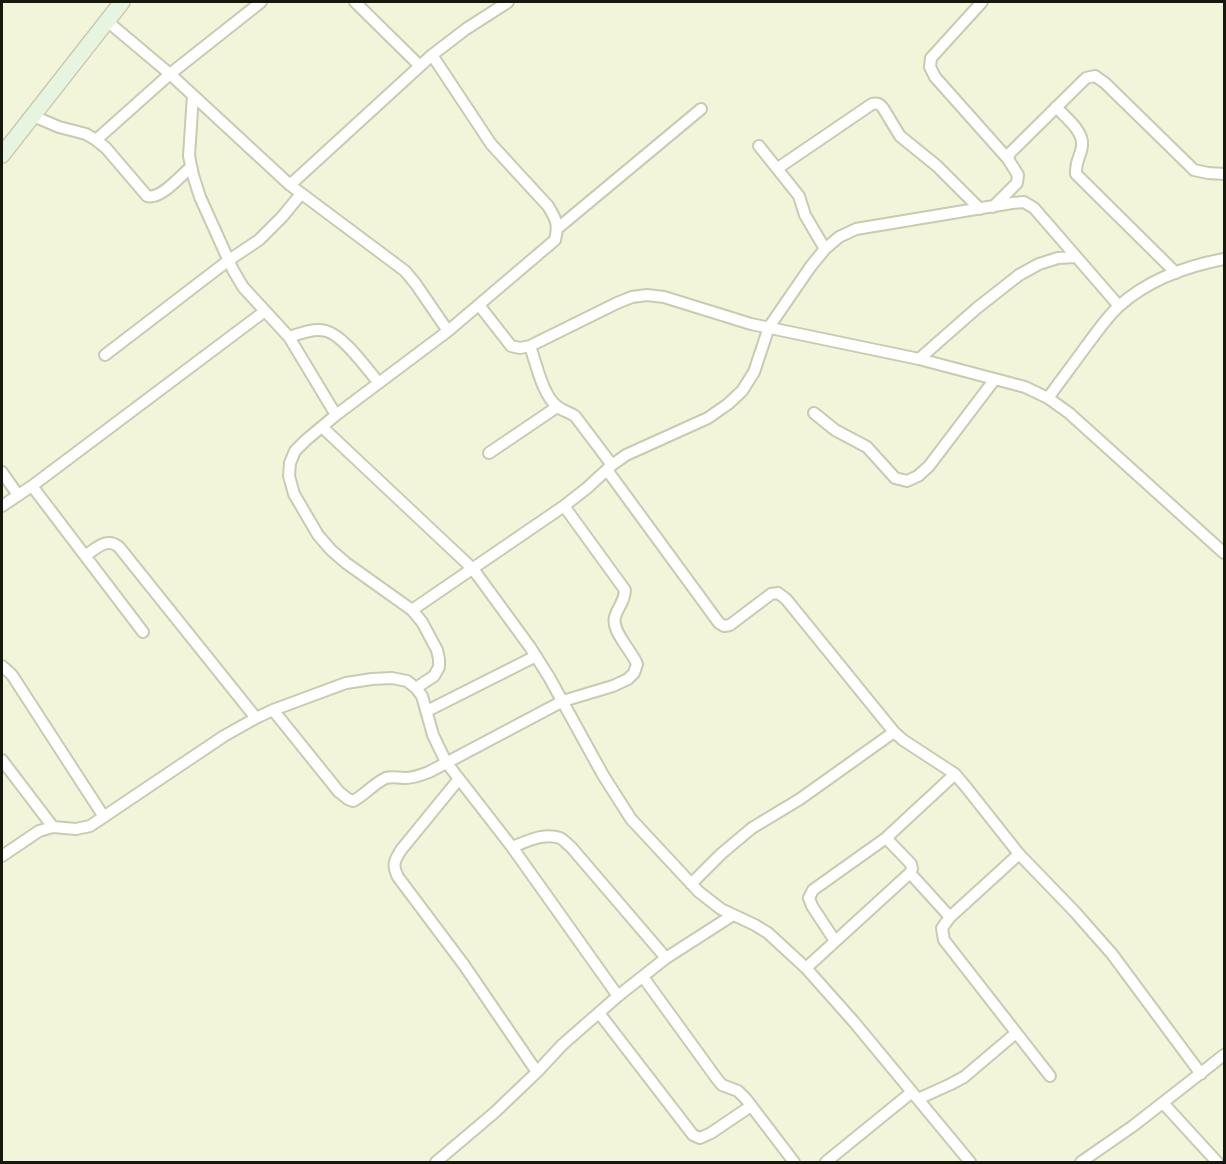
<!DOCTYPE html>
<style>
body{margin:0}
#map{position:relative;width:1226px;height:1164px;overflow:hidden;background:#f3f5da;font-family:"Libre Baskerville",serif}
canvas{display:block}
.frame{position:absolute;inset:0;border:3px solid #16170d;pointer-events:none}
</style>
<div id="map">
<canvas width="1226" height="1164"></canvas>
<div class="frame"></div>
</div>
<script>
const c = document.querySelector('canvas').getContext('2d');
c.lineJoin = 'round';
function stroke(path, color, width, dash) { c.strokeStyle = color; c.lineWidth = width; c.lineCap = dash ? 'butt' : 'round'; c.setLineDash(dash || []); c.stroke(path); }
const street = new Path2D(`
 M355,2l65,64
 M982,2l-51,56 -1,9 5,10 73,82
 M107,21l63,53 120,111 115,86 10,12 33,48
 M193,95l-4,61 4,19 7,22 33,73 10,17 46,50 47,78
 M1056,107c9,10 28,24 26,39 -1,11 -7,14 -6,28l100,99
 M33,116l26,11 27,7 10,6 10,8 41,48c14,4 33,-20 44,-29
 M96,140l74,-66 91,-72
 M759,146l40,50 6,19 20,34
 M778,168l94,-64c5,-1 7,-1 11,4l17,28 37,30 43,43
 M290,185l142,-130 34,-26 42,-27
 M993,207l24,-24 1,-8 -10,-16 2,-6 76,-75 9,-2 10,7 89,87 14,3 16,1
 M558,228l143,-119
 M479,305l32,41 9,2 10,-2 87,-43 15,-6 15,-2 17,2 87,27 168,35 106,28 23,11 21,15 155,140
 M289,337c12,-4 25,-9 37,-6 17,4 41,38 53,52
 M530,346c6,17 13,51 28,61 5,4 11,5 17,9l37,49
 M105,355l124,-95 30,-20 23,-23 19,-23
 M919,359l58,-51 42,-33 20,-11 19,-6 18,-1
 M1048,398c13,-18 26,-35 39,-53 10,-13 20,-28 32,-39 29,-26 68,-40 105,-47
 M814,413l21,17 32,17 28,31 12,3 11,-5 11,-10 66,-87
 M322,427l151,142 57,78 19,30 54,98 28,44 68,73 22,17 34,16 13,8 38,35 48,54 116,140
 M489,453l68,-46
 M607,470l112,153 5,3 6,-1 41,-31 7,-1 8,6 108,133 9,8 52,34 11,13 53,67 56,58 37,42 89,120
 M2,472l16,23
 M32,486l111,146
 M2,506l30,-20 233,-175
 M86,555c11,-7 21,-18 33,-8l137,171
 M412,610l152,-104 23,-18 25,-23 14,-10 82,-37 20,-14 14,-13 12,-19 15,-45 42,-61 14,-17 14,-12 17,-8 156,-26 12,-1 10,6 85,98
 M2,666l10,9 92,142
 M416,688l18,-12 5,-9v-8l-2,-9 -15,-28 -10,-12 -66,-47 -15,-13 -13,-15 -24,-41 -5,-18 1,-13 5,-12 11,-11 30,-25 112,-84 107,-91c4,-16 1,-21 -7,-34l-57,-62 -59,-89
 M273,710l66,82 9,7 5,2c12,-6 21,-18 33,-23 6,-2 12,0 19,0 9,0 16,-3 24,-6l134,-71 50,-15 15,-7 6,-6 3,-9c-5,-13 -26,-33 -22,-47 3,-11 9,-13 10,-27l-61,-84
 M427,711l109,-55
 M2,760l51,67
 M459,779l-58,71c-7,11 -9,15 -3,27l66,88 73,107
 M512,847c14,-5 32,-15 48,-9 4,2 7,6 11,9l95,111
 M1019,854l-69,63 -8,11 2,12 106,136
 M2,856l37,-25 14,-4 23,2 14,-3 134,-90 32,-18 17,-8 73,-27 26,-4 20,-1 15,3 9,7 6,8 11,39 13,27 66,85 106,149
 M910,873l40,44
 M691,884l30,-30 31,-26 48,-29 94,-67
 M835,941l-23,-35 -3,-8 4,-8 73,-52
 M806,968l104,-95 2,-4 -1,-5 -25,-26 69,-64
 M643,977l74,102 5,6 16,6 8,8 48,63
 M599,1013l94,122 7,3 11,-5 40,-27
 M918,1099l33,-15 13,-7 52,-44
 M1163,1103l54,59
 M436,1162l58,-49 43,-41 25,-27 56,-49 48,-38 67,-43
 M826,1162l86,-70
 M1081,1162l52,-36 91,-71`);
const secondary = new Path2D(`
 M2,155l120,-153`);
stroke(street, '#c9cbb1', 14);
stroke(secondary, '#c9cbb1', 18);
stroke(street, '#fff', 10);
stroke(secondary, '#e7f4e0', 15);
</script>
